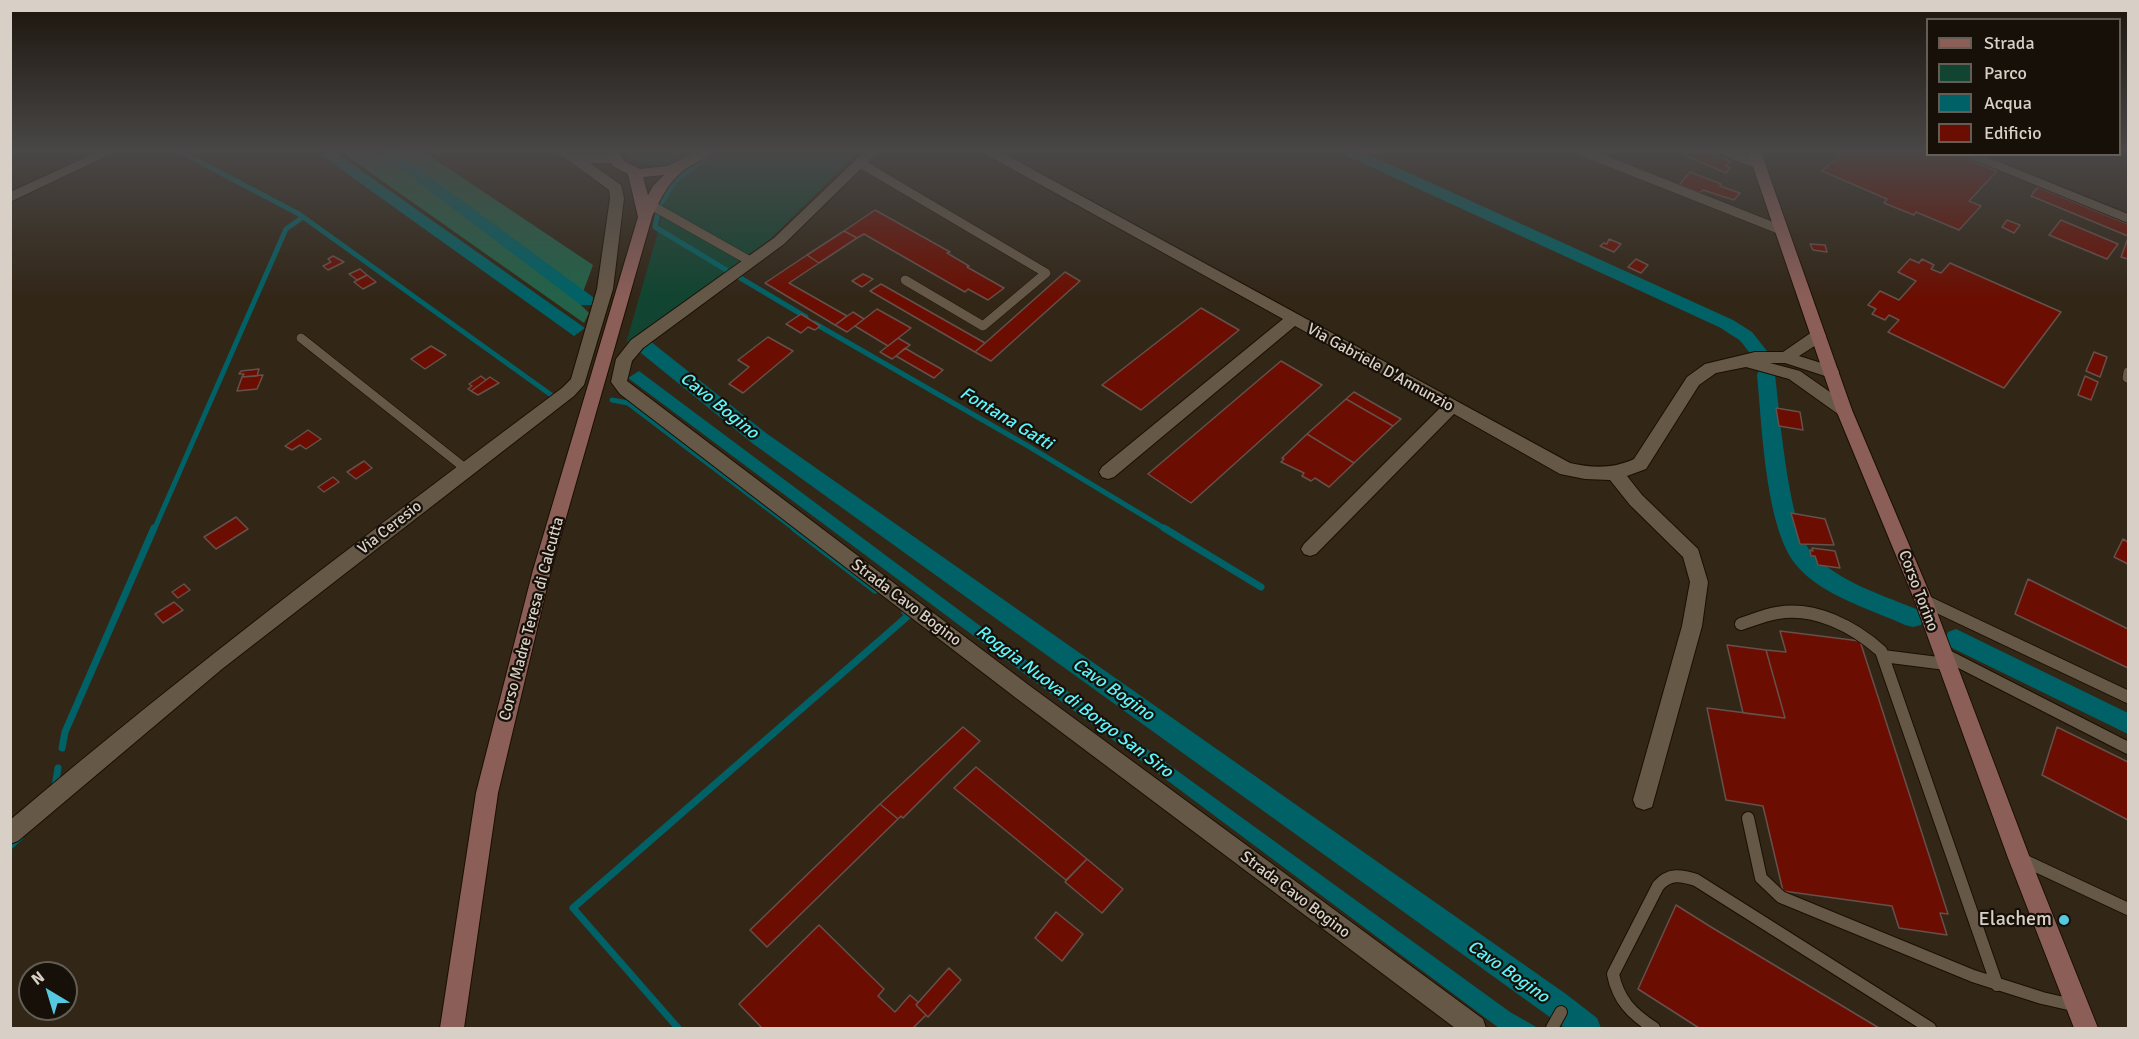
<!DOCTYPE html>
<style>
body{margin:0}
#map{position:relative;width:2139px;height:1039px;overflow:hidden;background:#322617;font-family:Signika,sans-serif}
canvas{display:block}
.frame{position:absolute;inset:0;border:12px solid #d8d0c6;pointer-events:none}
.legend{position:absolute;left:1926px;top:18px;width:195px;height:138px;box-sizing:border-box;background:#161009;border:2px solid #645d55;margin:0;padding:8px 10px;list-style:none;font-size:18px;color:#d8d0c6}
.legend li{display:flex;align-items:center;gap:12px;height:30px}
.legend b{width:30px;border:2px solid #645d55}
.north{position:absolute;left:18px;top:961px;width:60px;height:60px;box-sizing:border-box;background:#161009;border:2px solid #645d55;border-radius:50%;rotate:322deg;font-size:16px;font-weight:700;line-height:24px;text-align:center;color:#d8d0c6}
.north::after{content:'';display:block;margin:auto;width:21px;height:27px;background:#56c9e1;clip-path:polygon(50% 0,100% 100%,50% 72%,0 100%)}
</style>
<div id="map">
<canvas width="2139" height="1039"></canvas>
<div class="frame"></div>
<ul class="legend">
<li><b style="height:8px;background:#8b5e58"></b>Strada</li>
<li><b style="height:16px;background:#114431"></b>Parco</li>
<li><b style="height:16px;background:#006266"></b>Acqua</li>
<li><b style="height:16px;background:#6b0e01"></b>Edificio</li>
</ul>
<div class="north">N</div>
</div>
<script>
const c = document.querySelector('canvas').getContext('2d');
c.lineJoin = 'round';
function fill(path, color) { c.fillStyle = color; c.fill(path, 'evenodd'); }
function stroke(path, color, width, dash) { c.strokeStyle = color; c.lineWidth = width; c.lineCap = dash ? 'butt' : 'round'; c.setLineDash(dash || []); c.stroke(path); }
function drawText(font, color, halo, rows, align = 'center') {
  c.font = font + ' Signika,sans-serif'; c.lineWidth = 4.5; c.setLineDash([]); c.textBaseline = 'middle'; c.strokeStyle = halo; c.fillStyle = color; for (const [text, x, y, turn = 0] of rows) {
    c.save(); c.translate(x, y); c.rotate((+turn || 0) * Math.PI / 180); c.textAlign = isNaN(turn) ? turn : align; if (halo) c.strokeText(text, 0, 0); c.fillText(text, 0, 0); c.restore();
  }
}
fill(new Path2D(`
 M625,152h66c-17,13 -52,22 -66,0z
 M719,152h139l-89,88 -27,19v5l-116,79 31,-108 8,-36 12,-17z`), '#114431');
fill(new Path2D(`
 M341,152h83l169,113 -14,38 10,10 -5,10z`), '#236249');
fill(new Path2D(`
 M317,152h18l250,176 -11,8z
 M639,371l431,322 440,319 28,16h-39l-871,-650z`), '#006266');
stroke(new Path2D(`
 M181,152l118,62 255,183
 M660,205l15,-24 39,-29
 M658,213l-3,14 73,44
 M737,276l69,41
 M814,323l214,123 139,84
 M612,400l16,3 168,127
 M154,530l132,-301 17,-12`), '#006266', 5);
stroke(new Path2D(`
 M794,528l81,62
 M1164,528l97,59
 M62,748l3,-16 89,-204
 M55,786l3,-18
 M10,846l10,-9
 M678,1028l-105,-120 336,-293 -4,-3`), '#006266', 7);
fill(new Path2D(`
 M378,152h18l197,145 3,4 -3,4h-12z
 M1343,152h20l370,168 19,12 15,19 -2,5c-16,4 -17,-9 -27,-17 -6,-4 -12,-7 -17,-11l-376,-173z
 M643,339l7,2 116,92 800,561 31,24 4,10h-36l-813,-585 -116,-94 -2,-4 2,-4z
 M1766,368l7,2 2,5c5,39 13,151 37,178 27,30 74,43 109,58l3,7 -3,7 -8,2 -8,-2c-35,-16 -82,-29 -108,-59 -32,-37 -35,-142 -40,-191l2,-5z
 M1956,629l172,84v21l-180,-88 -3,-7 3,-7z`), '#006266');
const building = new Path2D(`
 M1686,152h20l24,9 -4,5 4,2 -4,5 -43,-18z
 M1844,152h84v2h28l41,17 -28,30 12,5 -22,24 -43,-18 -2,3 -30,-12 3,-4 -65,-28z
 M1690,172l31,12 -1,2 20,7 -6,7 -31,-10 -3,3 -21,-8z
 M2038,187l90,37v12l-97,-40z
 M875,210l75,42 -3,1 22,13 -2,1 37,21 -16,12 -20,-11 -3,3 -101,-58 -7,4 -13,-7z
 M2007,220l13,5 -6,8 -12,-6z
 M2061,220l57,24 -11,15 -58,-24z
 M844,231l13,7 -38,25 -12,-8z
 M2128,238v21l-7,-2z
 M1609,239l12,5 -7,8 -14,-6 4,-3 3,1z
 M1810,244l15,1 2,7 -14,-2z
 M807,255l12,8 -30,20 58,33 -12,9 -70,-42z
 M333,256l11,6 -16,8 -5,-4 8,-4 -3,-3z
 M1636,259l12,6 -7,8 -13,-6z
 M1910,259l9,4 3,-4 12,6 -3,4 10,4 9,-10 111,49 -57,76 -116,-56 11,-12 -10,-5 -4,5 -13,-6 4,-5 -8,-4 12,-14 19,9 17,-19 -18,-9z
 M360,269l7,6 -10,5 -8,-6z
 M1065,272l15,9 -89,80 -16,-9z
 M863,274l10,5 -11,8 -10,-6z
 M367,275l9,7 -13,7 -9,-7z
 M881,284l104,59 -10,9 -105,-61z
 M1201,308l38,22 -98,80 -39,-25z
 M877,309l34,19 -23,18 -33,-20z
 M853,312l11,7 -17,13 -12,-7z
 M801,314l19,12 -5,4 -7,-3 -7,6 -15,-9z
 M768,337l25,14 -50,42 -14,-9 20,-17 -11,-7z
 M898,338l12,7 -18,14 -12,-7z
 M431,346l15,9 -21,14 -14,-10z
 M905,348l10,6 28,16 -9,8 -38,-22z
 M2094,352l13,5 -7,20 -14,-6z
 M1281,361l41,24 -131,118 -43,-29z
 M259,369l-2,7 -15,1 2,-3h-5l2,-3z
 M263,375l-6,14 -20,2 5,-14z
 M481,376l5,4 -15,11 -3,-2 4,-3 -3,-2z
 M2085,376l13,6 -7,18 -13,-5z
 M490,377l9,6 -21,12 -7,-4z
 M1354,392l47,27 -8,7 -47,-27z
 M1346,399l47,27 -39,37 -47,-29z
 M1776,408l24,4 3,18 -24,-4z
 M308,430l13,9 -15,10 -6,-4 -8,5 -7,-4z
 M1307,434l47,29 -25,24 -14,-9 -4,3 -9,-5 2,-3 -23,-11 3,-3 -2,-1z
 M364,461l8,7 -16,11 -9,-7z
 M333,477l6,5 -15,10 -6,-5z
 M1791,513l34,6 9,26 -34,-1z
 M236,517l12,12 -32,20 -12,-12z
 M2123,539l5,3v22l-14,-7z
 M1812,548l23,3 5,17 -22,-3 -3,-9h-4l-1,-6 3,1z
 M2028,579l100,50v39l-113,-54z
 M184,584l6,6 -12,8 -6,-6z
 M174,602l9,8 -20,13 -8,-9z
 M1780,631l80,10 88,273 -8,-1 7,22 -48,-7 -7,-22 -109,-15 -20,-85 -37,-6 -19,-92 78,10 -19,-68 20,2z
 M1727,645l39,5 19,68 -42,-5z
 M963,727l17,14 -77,77 -2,-2 -3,3 -18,-15z
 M2057,727l71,35v58l-86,-45z
 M976,767l111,92 -21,21 -112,-92z
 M880,804l18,15 -131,128 -17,-17z
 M1087,859l36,30 -21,24 -37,-31z
 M1676,905l35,22 168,101h-180l-61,-39z
 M1056,912l27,22 -21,27 -27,-23z
 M819,925l65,64 -6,7 17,16 15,-17 8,7 -2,3 10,10 -13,13h-151l-23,-24z
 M949,968l12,12 -33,37 -12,-12z`);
fill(building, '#6b0e01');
stroke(building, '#66504b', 1.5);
const laneFar1 = new Path2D(`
 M1584,152l197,78
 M1726,152l32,12
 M860,163l186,110 -63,53 -78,-46
 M651,205l99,56
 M301,338l165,131
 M2127,378l1,-6`);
const lane = new Path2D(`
 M1923,600l205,97
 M1741,624c12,-4 24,-9 36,-11 38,-7 77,14 104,38l116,334
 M1942,653l186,95
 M1883,656l63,8
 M1748,818l13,60 20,19 192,79 69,22 35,8
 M2019,858l109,51
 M1552,1028l9,-16
 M1654,1028c-22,-14 -36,-28 -41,-54l45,-88c11,-13 23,-11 38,-6l234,148`);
const street = new Path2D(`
 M98,152h17l-105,50v-10z
 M557,152c8,0 15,2 23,3 12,2 32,-5 42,4l-7,4h-25l31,22 3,13 -11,91 -29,96 -10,11 -352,273 -204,172 -8,3v-24c179,-152 365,-292 552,-432l9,-9 26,-90 13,-91 -1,-8z
 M864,152h14l-94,92 -141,104 -11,13 -5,20 403,305 453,333 3,9h-31l-439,-330 -396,-304 -9,-12 5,-23 15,-19 143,-102z
 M986,152h15l569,311c22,5 43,6 64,-4l53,-82 18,-13 50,-12h28l29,-20h12l2,4 -2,4 -25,16 38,12 2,4 -2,4 -6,2 -46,-15h-15l30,8 50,35 2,4 -2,4h-12l-49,-35 -43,-12 -30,6 -17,12 -53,84 -19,7 15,19 56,54 10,33 -6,44 -50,181 -8,3 -8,-3 -3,-7 49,-174 8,-44 -7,-25 -53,-52 -20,-25 -25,-1 -25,-5 -106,-60 -138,140 -6,2 -6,-2 -3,-5 3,-5 137,-137 -146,-81 -181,151 -6,2 -6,-2 -3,-5 3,-5 181,-148 -296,-164z
 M1960,154h19l149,60v9z`);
const secondary = new Path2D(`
 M606,152h13l5,9 16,8 27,-3 30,-14h15c-8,9 -19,11 -28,18 -16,13 -24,29 -32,47l-101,353 -53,223 -34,235h-24l36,-235 57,-223 105,-353 -10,-43 -15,-8zM664,175l-11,11 -5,9 -5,-18z
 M1748,152h13l91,258 80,189 98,259 68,170h-24l-66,-170 -94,-259 -78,-189z`);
stroke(laneFar1, '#1a0f02', 10);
stroke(lane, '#1a0f02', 14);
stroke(street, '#1a0f02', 2);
stroke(secondary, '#1a0f02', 2);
stroke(laneFar1, '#665847', 9);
stroke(lane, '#665847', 12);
fill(street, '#665847');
fill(secondary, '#8b5e58');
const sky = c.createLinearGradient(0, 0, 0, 297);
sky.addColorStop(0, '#1c150d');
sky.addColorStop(0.51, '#494747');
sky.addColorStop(1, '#49474700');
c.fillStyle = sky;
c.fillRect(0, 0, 2139, 297);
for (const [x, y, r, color] of [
 [2064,920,6,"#56c9e1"]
]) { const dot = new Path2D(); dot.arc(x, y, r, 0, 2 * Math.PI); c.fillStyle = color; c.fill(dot); stroke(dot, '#161009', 2); }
drawText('16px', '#d8d0c6', '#161009', [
 ["Via Gabriele D'Annunzio",1380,368,29],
 ["Via Ceresio",390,528,-38],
 ["Corso Torino",1918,591,69],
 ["Strada Cavo Bogino",906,603,37],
 ["Corso Madre Teresa di Calcutta",532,619,-75],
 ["Strada Cavo Bogino",1295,895,37]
]);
drawText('italic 18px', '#5df4fb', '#161009', [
 ["Cavo Bogino",719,406,39],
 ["Fontana Gatti",1006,419,31],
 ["Cavo Bogino",1113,690,35],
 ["Roggia Nuova di Borgo San Siro",1074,702,37],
 ["Cavo Bogino",1508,972,35]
]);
drawText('20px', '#d8d0c6', '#161009', [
 ["Elachem",2052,920]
], 'right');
</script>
